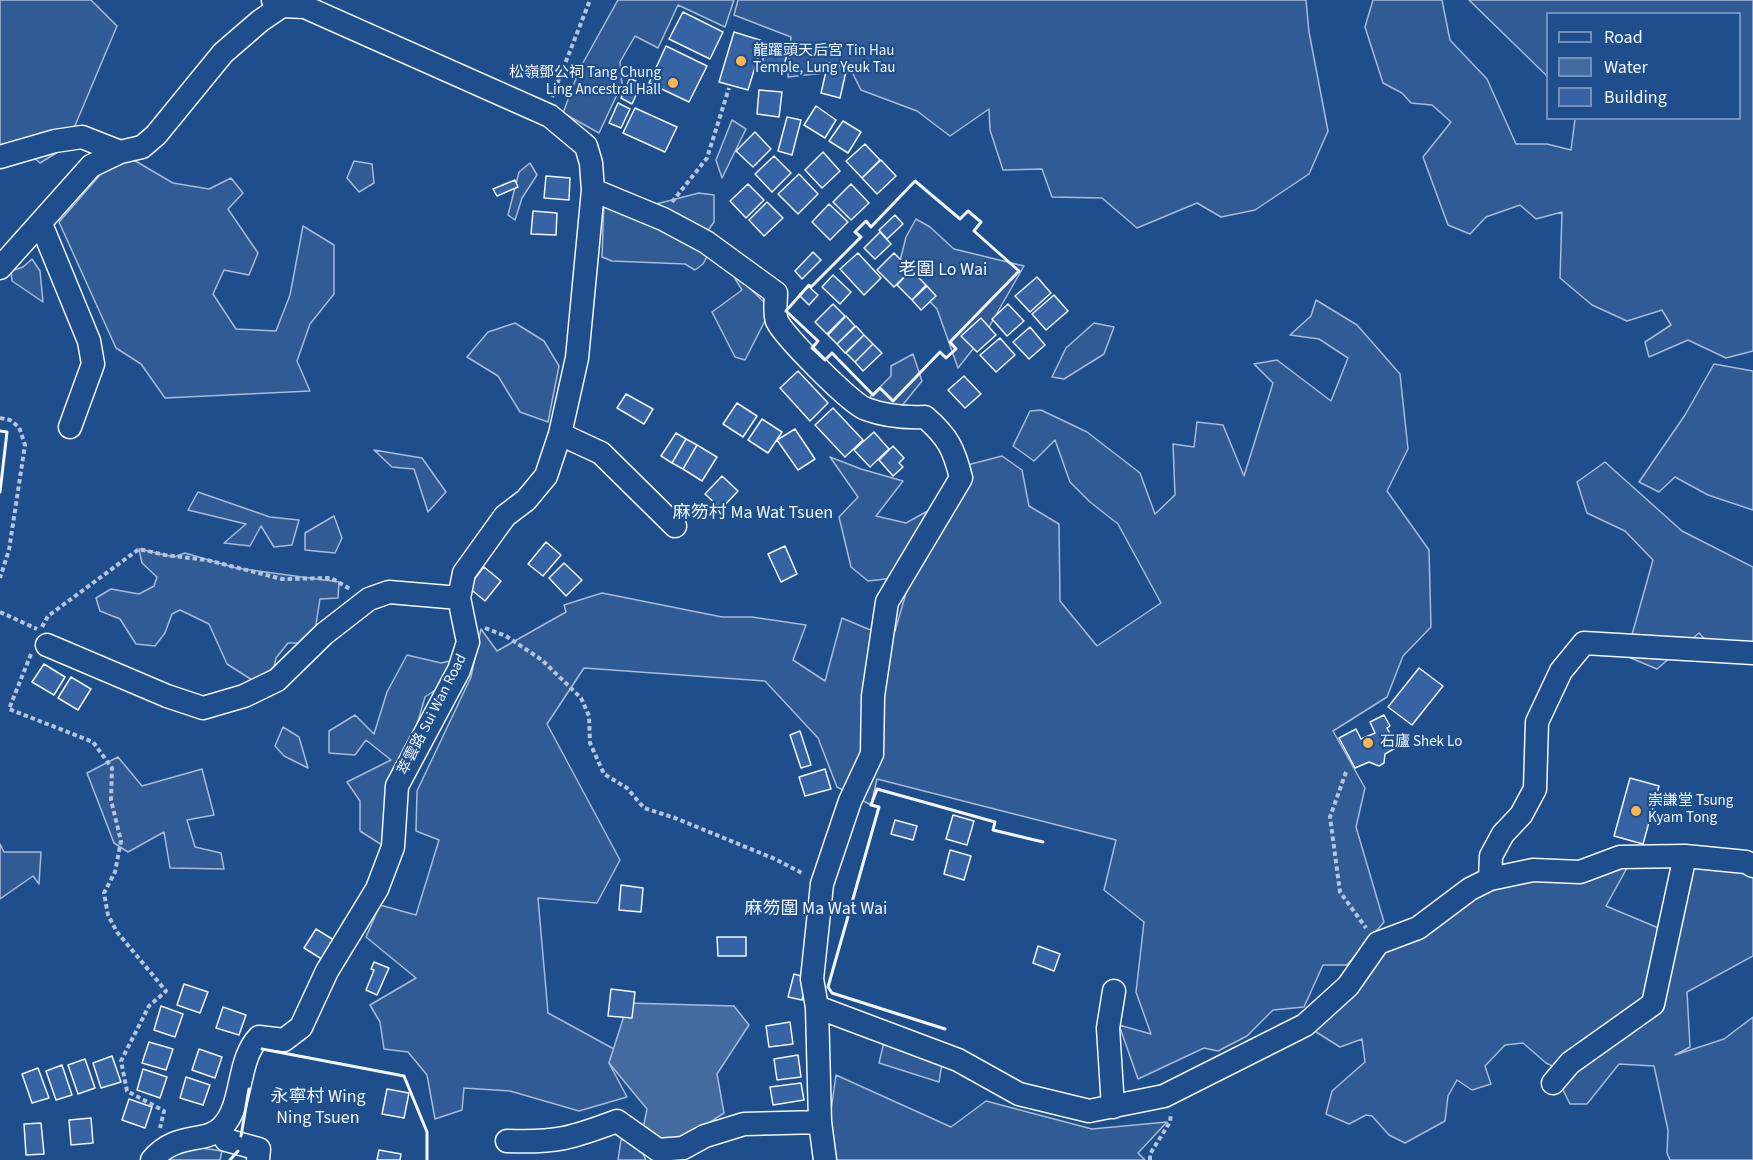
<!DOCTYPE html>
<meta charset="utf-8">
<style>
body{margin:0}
#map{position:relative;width:1753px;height:1160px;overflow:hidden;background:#1f4e8c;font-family:"Source Sans 3",sans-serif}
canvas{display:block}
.legend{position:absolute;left:1546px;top:12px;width:195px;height:108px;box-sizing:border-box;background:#1f4e8c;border:2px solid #7391ba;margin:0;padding:8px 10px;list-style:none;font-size:18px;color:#f2f6ff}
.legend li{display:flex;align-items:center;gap:12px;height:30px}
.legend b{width:30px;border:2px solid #7391ba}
</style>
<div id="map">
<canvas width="1753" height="1160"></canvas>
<ul class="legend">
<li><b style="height:8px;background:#1f4e8c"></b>Road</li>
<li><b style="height:16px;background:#446ba0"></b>Water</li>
<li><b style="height:16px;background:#3563a3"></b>Building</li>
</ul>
</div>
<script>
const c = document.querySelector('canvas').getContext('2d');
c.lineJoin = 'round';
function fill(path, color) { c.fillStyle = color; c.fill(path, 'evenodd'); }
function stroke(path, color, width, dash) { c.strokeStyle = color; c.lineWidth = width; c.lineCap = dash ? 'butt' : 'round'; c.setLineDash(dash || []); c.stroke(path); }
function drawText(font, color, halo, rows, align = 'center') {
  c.font = font + ' "Source Sans 3","Noto Sans SC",sans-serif'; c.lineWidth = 4.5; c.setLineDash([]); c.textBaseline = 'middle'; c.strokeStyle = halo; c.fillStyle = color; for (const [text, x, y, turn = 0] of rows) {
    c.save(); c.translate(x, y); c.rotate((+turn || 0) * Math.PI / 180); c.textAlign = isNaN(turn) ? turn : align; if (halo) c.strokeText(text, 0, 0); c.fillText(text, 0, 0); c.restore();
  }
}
const built = new Path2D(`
 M0,0h91l26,26 -51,121 -26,16 -9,-8 -31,13z
 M618,0h116l-9,27 -47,-22 -20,43 -23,-12 -15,26 2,22 -23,49 -36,-20 16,-43z
 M738,0h568l3,32 19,99 -19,43 -54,36 -34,7 -24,-14 -60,25 -35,-30 -50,-1 -10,-28 -39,1 -13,-40 -1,-21 -39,27 -33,-25 -56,-21 -10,-20 -63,7 3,-40 -57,-22z
 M1373,0h69l8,40 37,39 29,65h31l24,6 4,-31 165,-1v-104h-192l-1,62 -78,-76h284v351l-27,7 -38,-18 -39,17 -4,-15 26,-17 -9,-15 -35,11 -35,-16 -32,-27 2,-66 -26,7 -16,-14 -34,12 -16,17 -22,-9 -25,-68 28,-35 -19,-17 -21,-2 -9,-10 -19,-10 -18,-56z
 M732,120l14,9 -24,49 -6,-18z
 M120,152l53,31 36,6 22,-11 12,15 -15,16 30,44 -9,22 -25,-5 -11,24 23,35 40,2 14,-36 13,-69 31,19v49l-24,30 -13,37 13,30 -145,7 -24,-34 -25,-16 -57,-126z
 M354,161l18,3 2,19 -15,9 -12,-14z
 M530,163l7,12 -15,23 -7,22 -7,-5 11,-43z
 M699,193l15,2v27l-16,23 12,6 -7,13 -8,6 -10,-6 -73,-3 -10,-4 2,-56 48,4z
 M916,219l14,8 24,22 70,17 -39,68 -27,34 -21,-59 -39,-40 8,-32z
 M32,259l8,12 3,31 -31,-21 -1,-10 12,-4z
 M728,267l43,42 -26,51 -10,-3 -23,-45 30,-22z
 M1316,300l41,25 43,49 8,75 -21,42 42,59 2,77 -28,29 -16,41 -54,34 32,57 -9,39 28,95 -37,43h-24l-19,42 -31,3 -26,26 -29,15 -14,-3 -66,31 -19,-54 32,9 -15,-42 8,-70 -40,-32 12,-50 -239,-61 -6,26 -34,-18 -19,-49 -53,-57 -181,-13 -37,56 73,136 -23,43 -59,-5 10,115 66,36 -5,14 18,34 -48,14 -69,-20 -46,-3 -2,22 -27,9 -8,-44 -19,-23 -24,-3 -4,-27 -10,-17 46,-27 -50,-41 14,-32 36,10 23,-75 -23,-9 1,-40 54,-114 10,-48 16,22 69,-39 -2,-7 38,-12 120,24h30l54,8 -13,35 32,21 17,-63 26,11 27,2 16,-55 -43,5 -17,-14 -12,-50 19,-20 -28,-40 31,12 42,12 -27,35 30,7 27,-15 19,-39 50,-13 20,14 7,36 30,18 1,77 37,45 64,-43 -43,-79 -28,-22 -20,-20 -15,-42 -21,21 -21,-15 17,-35 11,-1 46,22 53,41 15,41 20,-19 -2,-51 21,3 3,-25 26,3 21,51 29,-93 -19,-19 23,-4 54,41 17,-43 -29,-19 -29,-4 21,-19z
 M515,323l29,18 15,25 -11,56 -28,-10 -22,-36 -31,-19 21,-25z
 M1094,323l20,4 -10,27 -40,25 -12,-2 14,-29z
 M913,354l9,27 -21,26 -33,-8 23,-23v-10z
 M1714,364l39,7v139l-45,-15 -33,-18 -16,15 -20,-10 46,-67z
 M374,450l48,8 24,34 -18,20 -14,-43 -22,-2z
 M1605,462l77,69 71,36v93l-27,2 -27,-29 -42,36 -31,-13 27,-96 -28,-29 -38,-18 -10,-31z
 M198,492l72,25 29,3 -7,25 -18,2 -13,-21 -11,20 -26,-3 22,-19 -58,-14z
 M334,516l8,22 -7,15 -30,-3v-17z
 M139,549l35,8 11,-4 51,15 103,14 -1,16 -18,1 -6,38 -13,6h-13l-12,15 -3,14 -21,8 -25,-16 -18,-40 -29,-14 -8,4 -7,19 -10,13 -19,-2 -16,-25 -20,-8 -4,-13 15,-9 28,5 15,-8 3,-9 -15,-14z
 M407,655l34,8 13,-3 -14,27 -15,10 -43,148 -22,-14v-30l-13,-19 44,-22 -25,-20 -11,15 -26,-2v-22l26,-16 19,19 13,-42z
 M283,727l16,10 9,31 -24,-12 -9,-10z
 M118,757l24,29 60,-17 12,46 -27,5 8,27 26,6 3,16 -54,-1 -6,-36 -36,20 -14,-9 -27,-70z
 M0,844l4,8h37l-2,32 -6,-8 -33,23z
 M1685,856l68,10v90l-66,36 3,55 -15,8 49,-16 29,-22v143h-83l-3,-7 1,-23 -14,-64 -35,-2 -32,40h-17l-13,-26 6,-7 -17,-8 -23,-20 -18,2 -20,21 6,18 -19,6 -15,-10 -9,16 -3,25 -40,22 -16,-8 -17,-19 -6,-1 -17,9 -23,-10 6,-23 33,-29 -3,-23 -22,8 -35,-22 73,-82 85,-49 170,-37 -27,49 62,26z
 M885,1038l58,19 -4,25 -60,-19z
 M836,1075l115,52 35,-26 106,28 75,-7 -29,31 7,7h-313l-4,-28z
 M634,1135l12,25h-28l3,-20z
 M187,1146l35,5 -2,9h-60z`);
fill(built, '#305b95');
stroke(built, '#a8bbd7', 1.5);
const water = new Path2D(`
 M628,1003l106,3 15,19 -32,49 7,39 -47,31 -35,-10 5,-25 -38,-46z`);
fill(water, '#446ba0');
stroke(water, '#a8bbd7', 1.5);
const building = new Path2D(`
 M683,12l40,20 -13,27 -41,-20z
 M734,32l29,9 -15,49 -29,-8z
 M768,42l21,6 -7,24 -21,-6z
 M666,46l41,20 -18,36 -40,-19z
 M828,63l19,4 -7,31 -19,-5z
 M630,78l11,6 -9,20 -11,-6z
 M759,90l23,2 -3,25 -22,-3z
 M618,103l12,6 -9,19 -12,-5z
 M816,106l20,14 -11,18 -21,-13z
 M635,108l42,19 -12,25 -42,-19z
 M787,117l14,3 -9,35 -14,-4z
 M843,121l18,11 -13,21 -19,-12z
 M755,132l16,17 -18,18 -17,-16z
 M865,144l15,16 -18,18 -16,-17z
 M823,152l17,19 -18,17 -17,-18z
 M774,156l17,17 -19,19 -17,-18z
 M881,160l15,16 -19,18 -15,-16z
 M799,174l19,20 -20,20 -20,-20z
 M546,176l24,2 -1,22 -25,-2z
 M515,180l3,7 -21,9 -4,-7z
 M748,184l16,16 -18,18 -16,-17z
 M851,184l18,19 -18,17 -18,-18z
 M767,202l16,16 -19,18 -15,-16z
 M829,204l19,18 -18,18 -18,-18z
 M533,211l24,2 -1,22 -25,-1z
 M895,215l8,9 -16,15 -8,-9z
 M880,232l11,12 -16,15 -11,-11z
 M813,252l8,8 -19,19 -7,-8z
 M858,253l23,25 -17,17 -24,-26z
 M894,253l17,17 -17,17 -17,-17z
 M911,270l15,15 -14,15 -15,-15z
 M833,275l18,17 -11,12 -18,-17z
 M1037,277l14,16 -21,19 -15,-16z
 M808,286l10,9 -9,10 -10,-10z
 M927,286l9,10 -15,14 -9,-10z
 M1054,295l14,16 -22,19 -14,-16z
 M833,304l12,12 -18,18 -12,-12z
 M1008,304l16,17 -17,15 -15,-17z
 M846,316l9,10 -18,18 -9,-9z
 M981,318l15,17 -19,17 -16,-16z
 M856,326l8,9 -19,18 -8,-9z
 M1030,327l15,18 -16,14 -16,-17z
 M864,335l9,9 -18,18 -9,-9z
 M1000,338l15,17 -19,17 -16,-17z
 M873,344l9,9 -19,18 -8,-9z
 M798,371l30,32 -18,18 -30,-33z
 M964,376l17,18 -16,14 -17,-18z
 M626,394l27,15 -9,15 -27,-16z
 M737,403l20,13 -14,21 -20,-13z
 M833,408l30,32 -18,17 -30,-32z
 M762,419l20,13 -14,21 -20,-13z
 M795,429l20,30 -17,11 -21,-30z
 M874,432l15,17 -19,18 -16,-17z
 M676,433l10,6 -14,24 -11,-7z
 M686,439l11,6 -14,24 -11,-6z
 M697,445l20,12 -15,24 -19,-12z
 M893,446l11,12 -5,5 4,4 -10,9 -14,-16z
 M722,476l16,15 -17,18 -16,-15z
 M546,542l15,13 -18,21 -15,-12z
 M785,546l12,28 -16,8 -13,-28z
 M564,563l18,17 -16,16 -17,-18z
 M484,567l17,14 -16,20 -17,-14z
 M44,664l21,13 -11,18 -22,-13z
 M1419,668l24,18 -31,39 -24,-18z
 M71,677l20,12 -13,21 -20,-12z
 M1384,715l6,11 -3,2 10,19 -12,7 -1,9 -5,3 -10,-4 -14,6 -16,-30 17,-9 5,10 14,-6 -5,-11z
 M800,731l11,34 -10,3 -11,-33z
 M825,769l6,20 -26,7 -6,-19z
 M1630,778l29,8 -16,58 -29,-8z
 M953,815l21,6 -7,24 -21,-6z
 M895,820l22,6 -4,14 -22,-6z
 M950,850l21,6 -7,24 -20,-6z
 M621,885l22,3 -2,24 -22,-2z
 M316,929l21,13 -12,19 -21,-13z
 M717,937h29v19h-28z
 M1038,946l22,8 -6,17 -21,-8z
 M374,962l15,6 -12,27 -11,-5 8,-20 -3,-1z
 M794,974l14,4 -6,22 -14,-3z
 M184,984l24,8 -8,21 -23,-8z
 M611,989l24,3 -3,26 -24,-2z
 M161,1006l22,8 -8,23 -21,-7z
 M223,1007l23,8 -7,20 -23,-7z
 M790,1022l3,22 -24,3 -3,-21z
 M149,1042l24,7 -7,21 -24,-7z
 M199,1049l23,8 -7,21 -23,-8z
 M798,1055l3,22 -24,3 -3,-21z
 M112,1056l9,26 -20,6 -8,-25z
 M85,1059l10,29 -17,6 -10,-29z
 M62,1065l10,30 -16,5 -10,-29z
 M38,1068l11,30 -17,5 -10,-29z
 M143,1069l24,8 -7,21 -23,-8z
 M186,1077l24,8 -7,20 -23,-7z
 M801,1083l3,17 -31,5 -3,-18z
 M387,1089l22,4 -5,25 -22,-4z
 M129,1099l23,8 -7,21 -23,-8z
 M91,1118l2,25 -22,2 -2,-25z
 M41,1123l3,31 -18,1 -2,-31z
 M379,1150l22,4 -1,6h-23z`);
fill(building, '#3563a3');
stroke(building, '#f2f6ff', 1.5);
const minor = new Path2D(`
 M0,157l55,-16 27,-4 38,15
 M593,190l70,29 43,23 70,51c0,8 -2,20 1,28 6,14 74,83 89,88 19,7 38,9 59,8 23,20 29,32 36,61l-74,124 -14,94 -1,58 -22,47 -28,83 -10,95 5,28 3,115 5,38
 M41,224l48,117 4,23 -23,63
 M0,268l91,-102 29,-14 22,-5 14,-12 67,-82 37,-32 22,-15
 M560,434l41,19 74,73
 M47,645l120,51 36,12 41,-12 33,-16 47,-46 45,-35 20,-7 70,6
 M1490,879l1,-23 12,-22 18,-19 14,-26 2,-67 24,-51 23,-28 169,10
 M817,1007l141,53 61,34 70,17 75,-15 141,-71 43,-39 30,-43 40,-15 52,-39 20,-10 43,-9 47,2 40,-15 65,-1 61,6 7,4
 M1553,1083l17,-20 83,-59 32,-148
 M1113,1107l-5,-79 6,-37
 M221,1130l5,10 33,9 -1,11
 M507,1141c49,2 65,-3 110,-20l41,29 25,-2 22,-12 39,-12 76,-2
 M152,1160c24,-29 54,-16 70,-33 22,-22 14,-66 37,-90l25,3 17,-13 26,-56 50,-82 16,-42 4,-61 62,-116 9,-28 -9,-44 5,-25 41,-57 21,-16 20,-24 14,-42 17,-76 16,-168 -2,-27 -5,-17 -36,-30 -245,-109 -23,-1 -9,-6`);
stroke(minor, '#f2f6ff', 25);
stroke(new Path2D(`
 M552,97l38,-97
 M672,202l35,-44 22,-70
 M0,418l10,2 9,7 6,18 -16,105 -9,28
 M0,612l37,17
 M42,627l6,-11 91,-67 26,6 42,5 75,19 49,-1 19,11
 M485,628l21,8 36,24 39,38 8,18 1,27 14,31 23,14 17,20 31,10 100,41 29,15
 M31,654l-22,55 84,33 19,26 -1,32 10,41 -6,31 -11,21 4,22 9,17 49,59 -17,15 -28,55 6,30 37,20 -4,17
 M1346,772l-16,45 10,75 26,36
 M1150,1160v-6l20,-32 1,-9`), '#b3c4dc', 4, [4.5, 3]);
stroke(minor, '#1f4e8c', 22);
stroke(new Path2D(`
 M915,181l45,38 8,-8 13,11 -7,9 45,40 -69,71 6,7 -10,9 -6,-6 -47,49 -13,-13 -7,7 -41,-42 -7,7 -13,-12 6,-7 -32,-30 23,-26 2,2 50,-50 -6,-5 11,-11 5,6z
 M0,431l7,1 -7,60
 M945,1029l-113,-36 -4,-6 51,-180 -8,-2 6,-16 118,33 -2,8 50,12
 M262,1049l142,27 23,56v28
 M241,1136l8,-47
 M230,1160l8,-9`), '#f2f6ff', 3);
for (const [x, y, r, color] of [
 [741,61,6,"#ffb74d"],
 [673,83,6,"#ffb74d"],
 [1368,743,6,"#ffb74d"],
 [1636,811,6,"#ffb74d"]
]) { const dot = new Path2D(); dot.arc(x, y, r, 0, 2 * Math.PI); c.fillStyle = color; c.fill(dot); stroke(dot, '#1f4e8c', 2); }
drawText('15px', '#f2f6ff', '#1f4e8c', [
 ["龍躍頭天后宮 Tin Hau",753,52],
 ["Temple, Lung Yeuk Tau",753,69],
 ["松嶺鄧公祠 Tang Chung",661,74,"right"],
 ["Ling Ancestral Hall",661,91,"right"],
 ["石廬 Shek Lo",1380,743],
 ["崇謙堂 Tsung",1648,802],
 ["Kyam Tong",1648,819]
], 'left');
drawText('15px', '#f2f6ff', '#1f4e8c', [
 ["萃雲路 Sui Wan Road",433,715,-63]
]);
drawText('18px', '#f2f6ff', '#1f4e8c', [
 ["老圍 Lo Wai",943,271],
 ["麻笏村 Ma Wat Tsuen",753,514],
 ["麻笏圍 Ma Wat Wai",816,910],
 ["永寧村 Wing",318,1098],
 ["Ning Tsuen",318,1119]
]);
</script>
